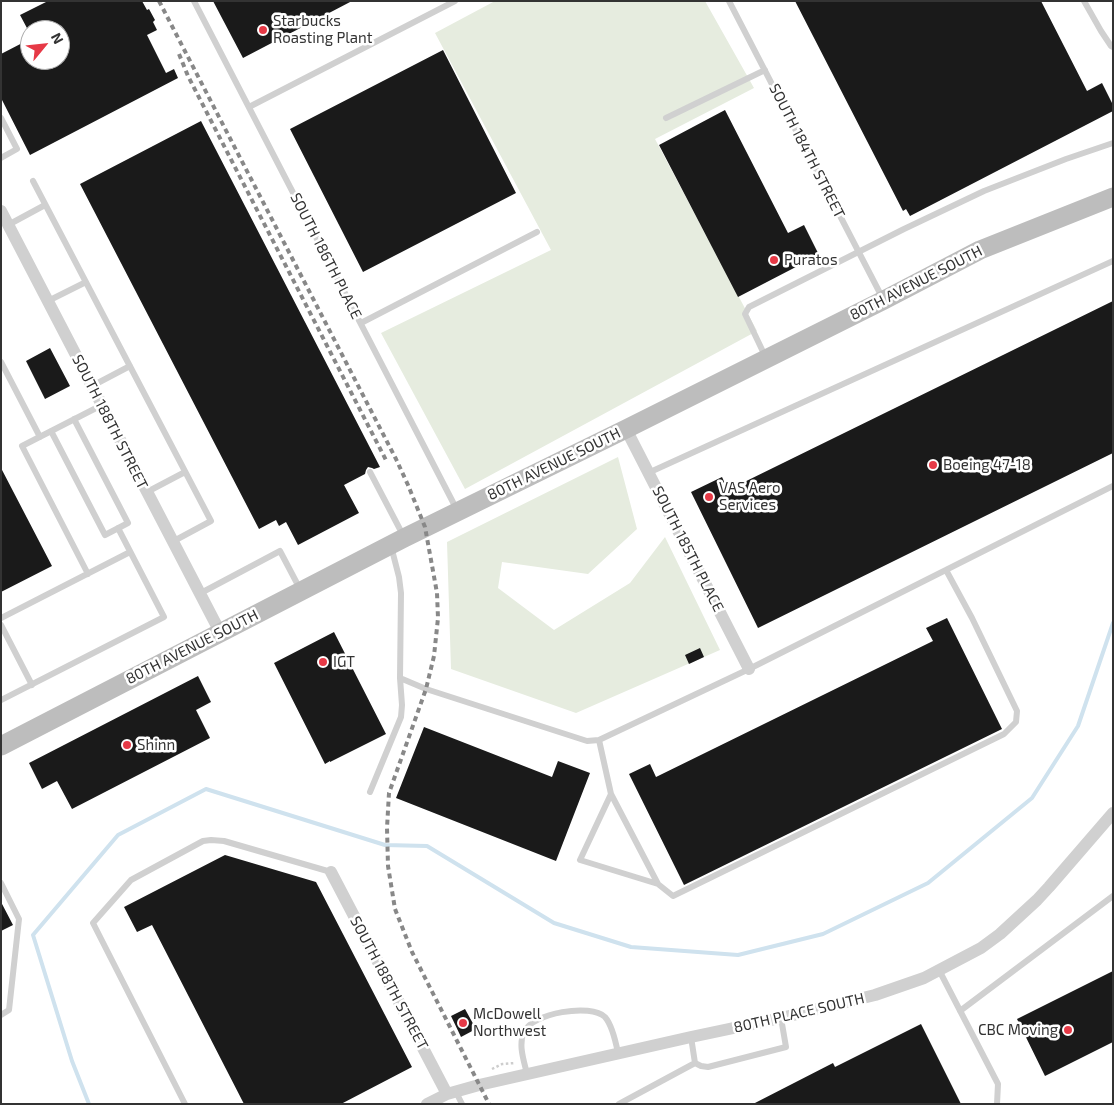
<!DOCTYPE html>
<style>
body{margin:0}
#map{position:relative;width:1114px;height:1105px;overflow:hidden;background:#fff;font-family:"Exo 2",sans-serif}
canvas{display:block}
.frame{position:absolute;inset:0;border:2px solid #333;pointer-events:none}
.north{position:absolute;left:20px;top:20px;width:50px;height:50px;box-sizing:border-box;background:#fff;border:1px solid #adadad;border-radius:50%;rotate:62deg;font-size:14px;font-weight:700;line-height:20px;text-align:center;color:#333}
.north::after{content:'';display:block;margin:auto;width:18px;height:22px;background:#e63946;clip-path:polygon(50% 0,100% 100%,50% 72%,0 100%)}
</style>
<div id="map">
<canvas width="1114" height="1105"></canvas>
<div class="frame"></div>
<div class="north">N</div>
</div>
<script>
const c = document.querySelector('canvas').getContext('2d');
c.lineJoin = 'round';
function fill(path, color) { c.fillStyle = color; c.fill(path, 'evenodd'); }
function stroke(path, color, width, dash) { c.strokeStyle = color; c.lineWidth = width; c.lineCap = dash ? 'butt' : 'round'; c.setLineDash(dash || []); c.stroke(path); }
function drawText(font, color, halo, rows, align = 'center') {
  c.font = font + ' "Exo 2",sans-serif'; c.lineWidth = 5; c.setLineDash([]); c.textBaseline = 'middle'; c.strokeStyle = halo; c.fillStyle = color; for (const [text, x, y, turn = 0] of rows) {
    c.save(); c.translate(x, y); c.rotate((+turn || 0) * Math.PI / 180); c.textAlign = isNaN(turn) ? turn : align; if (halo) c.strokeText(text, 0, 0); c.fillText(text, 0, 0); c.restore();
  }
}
fill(new Path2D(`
 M495,1h210l49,87 -99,51 102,192 -292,158 -84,-156 170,-83 -116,-217z
 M618,457l19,72 -49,45 -86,-12 -4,26 56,42 76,-47 35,-46 55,113 -144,63 -125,-44 -4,-127z`), '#e6ecdf');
stroke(new Path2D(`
 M89,1104l-17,-43 -39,-126 85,-100 88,-46 179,56 42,1 127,77 77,24 107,8 85,-21 105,-51 104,-85 46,-72 35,-103`), '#cfe2ee', 4);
fill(new Path2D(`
 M48,1h94l5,9 2,-1 6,11 -2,2 4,8 -10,5 19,38 8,-4 4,9 -148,77 -29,-57v-44l29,-15v21h30v-30h-32l-8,-15z
 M213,1h139l-109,57z
 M795,1h246l46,90 15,-8 11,22v6l-203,105 -4,-7 -3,2z
 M443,50l73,143 -153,79 -73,-143z
 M725,110l63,123 16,-8 15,30 -81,42 -79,-152z
 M201,121l179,346 -6,2 -2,-1 -4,-1 -2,3 -1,4 -21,11 15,28 -61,32 -12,-23 -7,4 -3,-6 -17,9 -179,-345z
 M1113,301v152l-355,175 -67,-136 31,-15 6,13z
 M50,348l20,38 -25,13 -19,-38z
 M1,468l51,98 -51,26z
 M947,618l55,111 -318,156 -55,-111 21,-10 6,13 277,-136 -7,-13z
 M334,632l52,102 -56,28v-1l-5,3 -51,-101z
 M700,648l4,9 -15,7 -4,-9z
 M198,676l13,26 -15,8 14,28 -138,71 -15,-28 -15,8 -13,-26z
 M424,727l128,50 6,-16 32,12 -34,88 -160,-63z
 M225,855l91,27 96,185 -71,37h-97l-92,-179 -15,7 -13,-25z
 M1,902l12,23 -12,6z
 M1113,971v71l-68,34 -28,-57z
 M465,1009l11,20 -15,8 -10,-21z
 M921,1024l40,80h-208l80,-41 2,4z`), '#1a1a1a');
stroke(new Path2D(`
 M492,1069l10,-5 13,-1`), '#cdcdcd', 2.5, [2.5, 2.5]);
stroke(new Path2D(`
 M194,1l263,509
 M729,1l154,298
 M1084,1l17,30 10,15 2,1
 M249,107l206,-106
 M1,118l16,31 -16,9
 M666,118l99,-48
 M33,181l178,340 -39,21
 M8,225l37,-20
 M48,301l38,-19
 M361,323l176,-91
 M766,358l-21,-44 4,-7 155,-78 80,-38 82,-32 47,-16
 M1,362l39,75
 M92,386l38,-20
 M51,431l54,104 23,-12 -54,-104
 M370,472l34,65
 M648,473l465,-212
 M147,492l38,-20
 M391,546l8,31 2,16 -1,85 26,11 161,52 12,-1 150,-71 364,-183
 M88,574l-66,-128 80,-41
 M199,594l81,-43 20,38
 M1,618l129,-66
 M1,625l31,60
 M1,700l163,-83 -46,-89
 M599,740l12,54 -31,66 78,24 -47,-90
 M370,792l31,-75 1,-12 -2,-27
 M1,883l18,36 -10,91 -8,5
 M658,884l15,12 331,-162 12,-12 1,-11 -45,-93 -26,-48
 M939,970l59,114 -1,20
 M960,1011l153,-115
 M695,1063l6,3 7,1 78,-20 -5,-29
 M527,1074c-3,-13 -9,-29 -3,-42 8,-19 67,-29 81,-15 7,8 11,26 13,36
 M456,1092l6,12
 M185,1104l-92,-181 38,-43 72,-39 8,-1 13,1 107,31
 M619,1104l76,-41 -4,-26`), '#d0d0d0', 6);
stroke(new Path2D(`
 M1,211l219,421
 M626,429l123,240
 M331,872l116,222
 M427,1104l20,-10 32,-9 212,-48 90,-19 94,-23 49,-17 57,-30 19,-14 37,-34 12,-13 64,-74`), '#d0d0d0', 12);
stroke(new Path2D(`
 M1,746l403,-208 222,-109 258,-129 96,-50 133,-53`), '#bdbdbd', 19);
stroke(new Path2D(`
 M159,1l237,458 12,26 17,42 12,66 1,25 -4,38 -8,33 -37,104 -2,35 1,38 7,43 17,43 77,152
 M179,54l9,22 199,386`), '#888', 4, [5, 4]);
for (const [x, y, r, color] of [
 [263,30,5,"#e63946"],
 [774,260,5,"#e63946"],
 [933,465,5,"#e63946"],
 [709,497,5,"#e63946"],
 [323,662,5,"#e63946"],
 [127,745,5,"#e63946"],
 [463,1023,5,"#e63946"],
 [1068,1030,5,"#e63946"]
]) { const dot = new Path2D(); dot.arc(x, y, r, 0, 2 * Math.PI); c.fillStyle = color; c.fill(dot); stroke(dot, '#fff', 2); }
drawText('15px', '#333', '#fff', [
 ["Starbucks",273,21],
 ["Roasting Plant",273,38],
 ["Puratos",784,260],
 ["Boeing 47-18",943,465],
 ["VAS Aero",719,488],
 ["Services",719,505],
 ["IGT",333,662],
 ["Shinn",137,745],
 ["McDowell",473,1014],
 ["Northwest",473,1031],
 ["CBC Moving",1058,1030,"right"]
], 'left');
drawText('15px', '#333', '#fff', [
 ["SOUTH 184TH STREET",807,151,63],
 ["SOUTH 186TH PLACE",326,256,63],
 ["80TH AVENUE SOUTH",916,283,-27],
 ["SOUTH 188TH STREET",110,422,63],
 ["80TH AVENUE SOUTH",554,464,-26],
 ["SOUTH 185TH PLACE",688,549,63],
 ["80TH AVENUE SOUTH",192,647,-27],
 ["SOUTH 188TH STREET",389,983,62],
 ["80TH PLACE SOUTH",799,1013,-13]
]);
</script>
